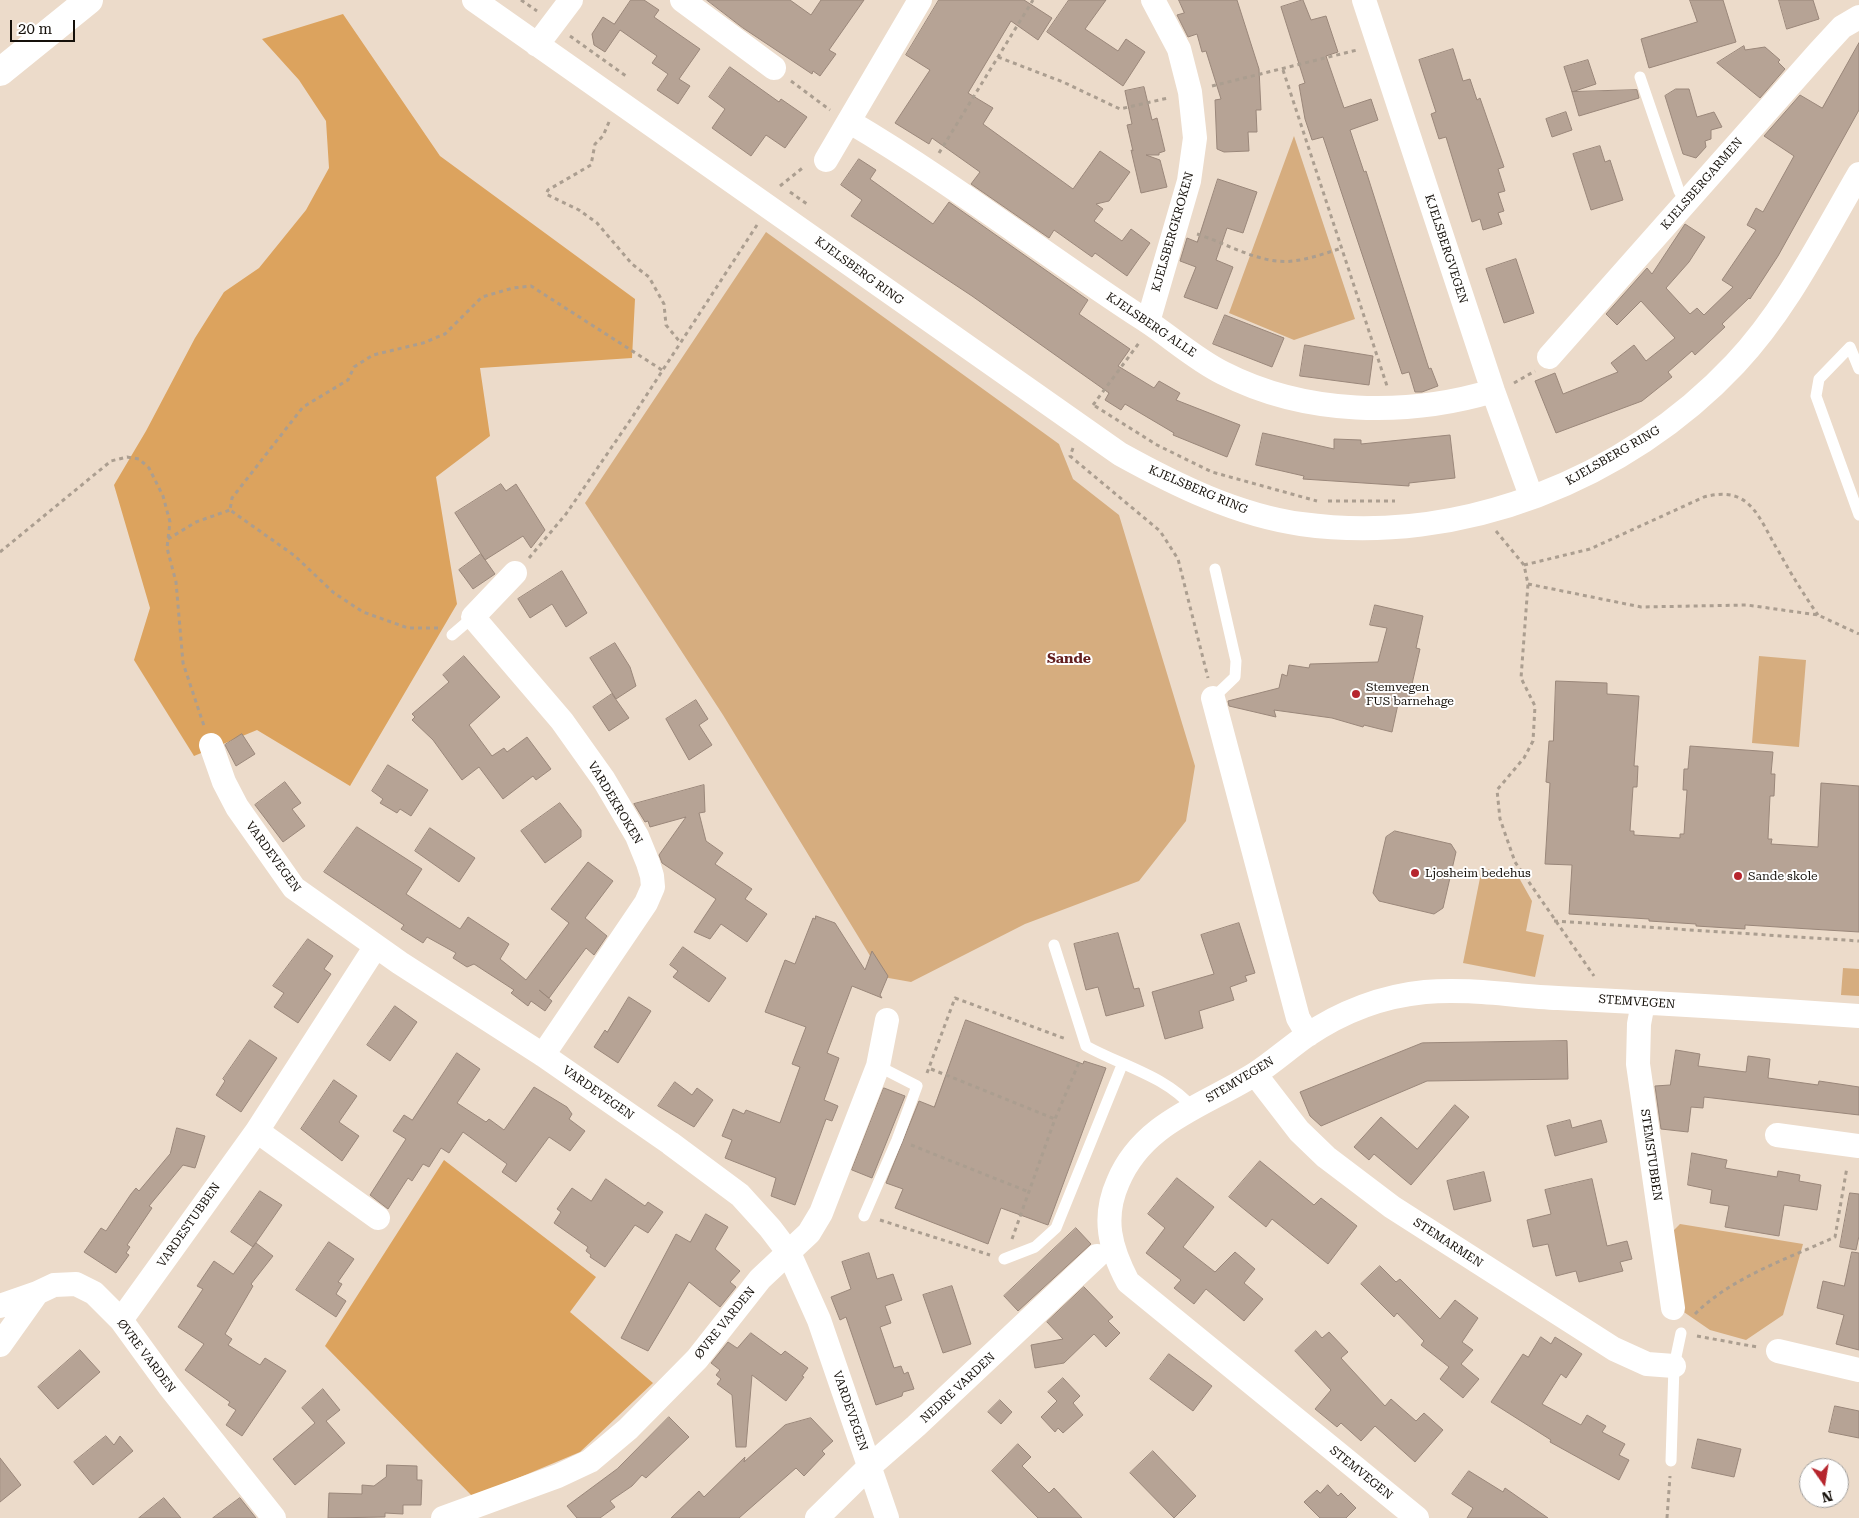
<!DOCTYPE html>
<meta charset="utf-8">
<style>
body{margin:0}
#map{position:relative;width:1859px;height:1518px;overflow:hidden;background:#ecdbca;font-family:"Roboto Serif",serif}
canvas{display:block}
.north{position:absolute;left:1799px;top:1458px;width:50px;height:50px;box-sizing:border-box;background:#fff;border:1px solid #a19f9d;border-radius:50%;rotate:167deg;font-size:14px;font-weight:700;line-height:20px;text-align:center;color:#15100a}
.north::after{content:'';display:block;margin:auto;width:18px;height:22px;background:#b6252d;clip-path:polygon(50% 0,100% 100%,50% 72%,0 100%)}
.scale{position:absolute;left:10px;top:20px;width:65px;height:22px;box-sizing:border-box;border:2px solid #15100a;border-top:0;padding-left:6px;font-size:15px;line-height:18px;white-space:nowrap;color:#15100a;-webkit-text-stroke:4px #fff;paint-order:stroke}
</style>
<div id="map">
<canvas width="1859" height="1518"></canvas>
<div class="north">N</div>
<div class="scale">20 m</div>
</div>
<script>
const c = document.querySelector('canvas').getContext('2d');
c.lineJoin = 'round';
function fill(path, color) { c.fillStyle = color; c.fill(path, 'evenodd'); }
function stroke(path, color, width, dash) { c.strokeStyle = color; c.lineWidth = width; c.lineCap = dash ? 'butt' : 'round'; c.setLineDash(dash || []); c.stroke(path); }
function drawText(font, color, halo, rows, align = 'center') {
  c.font = font + ' "Roboto Serif",serif'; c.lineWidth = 4; c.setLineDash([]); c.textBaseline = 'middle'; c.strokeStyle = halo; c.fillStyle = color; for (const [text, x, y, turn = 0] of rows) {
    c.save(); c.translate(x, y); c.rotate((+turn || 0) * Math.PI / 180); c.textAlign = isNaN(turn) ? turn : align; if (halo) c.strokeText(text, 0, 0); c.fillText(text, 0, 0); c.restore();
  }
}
fill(new Path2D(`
 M1294,136l61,183 -61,21 -65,-27z
 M766,232l293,212 14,35 46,36 76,251 -9,55 -47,60 -114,43 -114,58 -28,-5 -160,-262 -138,-212z
 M1759,656l47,4 -7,87 -47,-4z
 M1482,868l36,8 14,25 -6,30 18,4 -9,42 -72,-14z
 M1843,968l16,1v27l-18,-1z
 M1680,1224l123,20 -20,71 -37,25 -36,-10 -32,-22 -7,-75z`), '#d6ad7f');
fill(new Path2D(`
 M343,14l97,142 195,143 -3,59 -152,10 10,68 -54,41 21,127 -107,182 -93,-56 -63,26 -60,-96 16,-52 -36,-123 32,-54 49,-93 29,-46 35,-24 47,-58 23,-42 -3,-47 -27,-41 -37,-41z
 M444,1160l152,117 -26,35 83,71 -73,69 -107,45 -148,-151z`), '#dca35e');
const building = new Path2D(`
 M631,0h13l15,10 -5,7 46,32 -21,30 11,7 -12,18 -21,-14 11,-16 -16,-11 5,-7 -37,-26 -15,22 -11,-7 -2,-11 11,-17 11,7z
 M707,0h83l21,15 10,-15h43l-35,50 7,4 -16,22 -7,-5 -1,3 -69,-46z
 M939,0h85l28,18 -14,22 -27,-19 -43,72 25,15 -10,16 90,65 27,-38 30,21 -21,29 -13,3 7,5 -9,12 28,20 9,-12 19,14 -23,33 -32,-23 -3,4 -38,-27 -5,8 -78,-54 9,-12 -48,-34 -3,6 -34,-21 35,-53 -24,-15z
 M1069,0h37l-21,29 33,22 8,-12 19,13 -22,34 -76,-54z
 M1179,0h58l22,69 2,41h-5l1,22h-9l1,19 -25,1 -7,-3 -2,-49 6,-1 -15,-48 -4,1 -5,-18 -9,3 -11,-22 7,-2z
 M1303,0l8,20 15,-4 12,36 -12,4 18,52 27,-9 7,21 -28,10 14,42 2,-1 63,198 2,-1 7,18 -16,6h-7l-6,-20 -7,2 -79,-237 -11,3 -7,-21 -6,-34 6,-2 -24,-76z
 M1690,0h33l13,42 -87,26 -8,-29 56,-17z
 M1779,0h34l6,19 -32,10z
 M1859,43v67l-81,146 -28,43 -1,-1 -27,26 3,3 -30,28 -3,-4 -24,21 4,5 -30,24 -86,32 -21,-52 20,-8 8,21 55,-22 -7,-9 23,-18 12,16 29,-23 -34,-37 -24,24 -11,-11 41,-46 5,6 33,-50 20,13 -16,25 -23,26 24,26 7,-6 7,7 29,-28 -11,-7 34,-50 -9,-5 9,-17 7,4 31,-56 -30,-20 36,-41 22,13z
 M1744,46l1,4 20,-3 15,13 -2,2 7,7 -25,29 -43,-35z
 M1453,49l10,32 7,-2 7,21 3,-2 24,69 -6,2 7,22 -7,2 6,18 -6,2 4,11 -19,6 -3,-11 -8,3 -26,-85 -7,2 -8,-25 5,-2 -17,-52z
 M1588,60l8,24 -24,8 -8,-25z
 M730,67l49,35 2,-3 26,18 -22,31 -19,-13 -15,21 -39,-28 13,-19 -16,-12z
 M1144,87l8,33 5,-2 8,33 -6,2v2h-13l14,5 7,27 -26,6 -10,-43 2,1 -6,-26 5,-1 -7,-33z
 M1676,89h13l8,28 17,-5 8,15 -11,3v9l-6,2 1,6 -10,11 -13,-4 -18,-58z
 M1637,90l2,8 -60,18 -7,-24z
 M1566,112l6,18 -20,7 -6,-18z
 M1600,146l5,16 5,-2 13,40 -32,10 -18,-56z
 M859,159l17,11 -6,9 63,45 16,-22 139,98 -9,14 51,35 -12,17 36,22 5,-7 21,12 -4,7 64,25 -13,32 -54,-22 1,-2 -49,-29 -4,6 -16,-10 4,-7 -137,-97 -121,-80 11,-16 -21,-15z
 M1218,179l39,13 -14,41 -16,-5 -11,32 17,7 -16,42 -33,-12 12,-30 -16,-6 7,-23 10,4z
 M1516,259l18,54 -30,10 -18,-54z
 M1225,315l59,23 -12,29 -59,-23z
 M1305,345l68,11 -4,29 -69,-9z
 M1263,433l71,16v-10l27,1v4l89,-9 5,43 -46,5v3l-106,-7 1,-3 -48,-11z
 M501,484l5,7 10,-7 29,46 -14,18 -8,-12 -38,24 -30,-47z
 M481,554l14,20 -22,15 -14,-19z
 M562,571l25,42 -21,14 -14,-23 -22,14 -12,-19z
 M1375,605l48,11 -7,32 4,1 -13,57 -9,-2 -6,28 -28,-7 -1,2 -31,-9 -58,-8 2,7 -47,-11 -1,-5 51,-13 3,-14 5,2 2,-11 20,3 1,-4 68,-2 9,-34 -17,-3z
 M615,643l15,24 6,19 -20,13 -26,-41z
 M464,656l36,41 -31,28 23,31 12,-8 3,4 20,-15 24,32 -15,11 -3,-4 -30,23 -24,-32 -17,13 -29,-40 -21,-20 3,-3 -3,-3 37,-32 -6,-7z
 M1556,681l51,2v11l32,2 -5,70h4l-1,21h-4l-3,44h4v4l46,3v-4h4l3,-44h-4l1,-21h4l2,-23 83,6 -2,22h4l-1,22h-4l-2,43h4l-1,5 47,3 3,-64 38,3v146l-114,-7v4l-49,-3v-2l-47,-3v-2l-80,-5 3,-49 -27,-1 5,-81 -4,-1 3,-41h4z
 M612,694l17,24 -20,13 -16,-24z
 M696,700l12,19 -9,6 13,20 -23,15 -23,-41z
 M242,734l13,20 -19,12 -11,-21z
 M388,765l40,25 -17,26 -11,-7 -3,4 -17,-10 3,-4 -11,-8z
 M285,782l16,21 -9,6 13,17 -22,16 -28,-37z
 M704,785l1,27 -6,1 7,28 17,12 -8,11 37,25 -7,10 22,15 -20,28 -26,-18 -11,15 -16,-7 22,-33 -54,-36 -3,-8 27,-38 -36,10 -2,-6 -3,1 -11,-18z
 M560,803l21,27v7l-36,26 -24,-32z
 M357,827l65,42 -16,25 54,35 8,-12 41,27 -9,15 26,21 43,-57 -18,-14 37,-47 25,19 -28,37 22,18 -13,19 -8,-7 -37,50 -10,-8 13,11 -7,10 -14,-10 -3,5 -17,-13 3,-3 -40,-26 -7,3 -14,-9 3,-5 -29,-16 -4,6 -22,-14 3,-4 -80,-53z
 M430,828l45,30 -16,24 -44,-31z
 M1395,831l56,13 5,8 -13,56 -9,6 -55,-13 -6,-8 13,-56z
 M816,916l19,7 30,47 7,-19 16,25 -8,19 2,3 -30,-12 -25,67 12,5 -15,42 14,6 -6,15 -6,-2 -31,86 -24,-9 5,-18 -51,-20 7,-18 -10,-4 11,-27 11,5 2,-4 34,13 20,-56 -8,-3 14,-37 -41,-15 20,-52 10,4 18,-46 2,1z
 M1239,923l16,50 -10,3 2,5 -17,6 4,13 -35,11 4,17 -38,11 -13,-47 62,-18 -13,-39z
 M1118,933l16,56 5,-1 5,18 -38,10 -8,-29 -12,3 -12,-46z
 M308,939l25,17 -9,13 7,5 -33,49 -24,-16 10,-14 -11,-7z
 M683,947l43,31 -17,24 -36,-25 5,-6 -8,-6z
 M629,997l22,14 -33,52 -24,-16 11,-17 2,2z
 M395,1006l22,16 -27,39 -23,-16z
 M966,1020l117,44 1,-3 22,7 -58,157 -47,-17 -13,36 -93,-36 8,-19 -17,-6 33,-82 15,6z
 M250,1040l27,18 -36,54 -25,-17 9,-14 -2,-2z
 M1567,1041l1,38 -141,2 -106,45 -11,-10 -10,-24 122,-49z
 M1676,1050l24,4 -2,12 48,6 2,-16 22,3 -2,19 50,7 1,-4 40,6v28l-155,-18 -1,11 -12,-1 -3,25 -27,-3 -6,-43 15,-1z
 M457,1053l23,16 -23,34 29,19 3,-3 15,11 30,-43 33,20 5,7 -3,5 16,12 -15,20 -21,-14 -33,45 -14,-10 5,-8 -44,-32 -14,21 -8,-5 -12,19 -6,-3 -11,17 -4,-3 -20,31 -18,-14 36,-56 -13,-8 11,-16 8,5z
 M334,1080l23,16 -18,26 20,14 -17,25 -41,-32z
 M675,1082l17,13 5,-7 16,12 -19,27 -36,-21z
 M884,1088l21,8 -33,82 -20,-8z
 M1455,1105l14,12 -58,68 -37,-31 -5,6 -15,-13 27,-30 36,32z
 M1570,1120l2,8 29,-8 6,22 -52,14 -8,-30z
 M177,1128l28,8 -8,26 -2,6 -12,-3 -34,41 3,2 -25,37 3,2 -4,6 3,2 -13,18 -32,-21 17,-24 5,3 25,-37 5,-6 3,3 31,-37z
 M1692,1153l35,7 -2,8 52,9 1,-6 22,4 -1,6 22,4 -4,25 -33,-5 -5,31 -54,-9 4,-21 -19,-3 2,-13 -24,-5z
 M1260,1161l54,44 7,-7 36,28 -29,38 -56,-45 -6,8 -37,-30z
 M1484,1172l7,29 -37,9 -7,-29z
 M1177,1178l37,29 -31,40 32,25 20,-20 20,17 -11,14 19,16 -19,22 -38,-32 -12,15 -20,-16 7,-8 -35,-27 19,-25 -17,-14z
 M606,1179l39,27 3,-4 15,10 -15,21 -13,-8 -30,42 -15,-10 1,-2 -5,-4 2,-4 -34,-24 7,-11 -4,-3 15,-21 19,13z
 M1592,1179l15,67 20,-5 5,18 -12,3 3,9 -44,11 -3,-11 -20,5 -8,-32 -15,3 -6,-27 24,-6 -6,-24z
 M260,1191l22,14 -29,42 -22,-15z
 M1850,1193l9,1v42l-3,14 -16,-3z
 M706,1214l22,13 -13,22 25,22 -10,11 6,5 -16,20 -31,-25 -41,69 -27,-13 55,-104 14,8z
 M1076,1228l15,16 -73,67 -14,-15z
 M329,1242l25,17 -16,23 4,2 -6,10 10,7 -10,16 -40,-27z
 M256,1243l17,13 -22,28 2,2 -28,48 7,5 -4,6 32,20 5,-7 21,13 -44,65 -16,-11 10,-15 -8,-5 2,-3 -45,-32 19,-26 -26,-17 25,-38 -6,-3 17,-25 19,13z
 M1852,1252l7,1v97l-23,-6 8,-29 -27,-7 6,-27 21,5z
 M869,1253l8,26 16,-5 9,26 -17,6 6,17 -11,4 14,41 7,-2 3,8 4,-2 6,17 -11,3 -1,4 -26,9 -30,-88 -6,3 -9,-23 20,-8 -9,-27z
 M1380,1266l16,16 4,-3 40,40 15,-19 23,18 -16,24 11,8 -12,14 18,15 -16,19 -23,-19 9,-12 -28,-22 3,-4 -27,-28 -3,4 -33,-33z
 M952,1286l19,58 -28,9 -20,-58z
 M1084,1287l29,30 -5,4 12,12 -14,14 -12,-13 -30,29 -29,5 -4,-23 32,-6 -16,-17z
 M1316,1331l6,7 7,-6 19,20 -7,6 44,48 6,-7 25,22 8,-8 19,17 -28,32 -40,-36 -14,15 -20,-18 -4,4 -22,-18 16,-19 -36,-39z
 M751,1333l30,22 4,-4 23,17 -6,8 2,1 -18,24 -34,-26 -6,72h-10l-4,-52 -15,-11 4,-5 -5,-4 4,-5 -9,-7 17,-21 9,6z
 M1541,1337l10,7 4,-7 27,17 -16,24 -5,-4 -19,30 39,21 6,-10 19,11 -4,6 23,12 -6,11 10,5 -10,20 -69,-38 1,-2 -60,-38 32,-48 5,3z
 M80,1350l20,22 -42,37 -20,-22z
 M1169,1354l43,32 -19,25 -43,-32z
 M1063,1378l17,18 -7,7 10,12 -20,18 -5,-5 -3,4 -14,-15 16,-16 -9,-9z
 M323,1389l17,21 -14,11 19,22 -50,42 -22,-26 42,-36 -13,-15z
 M1000,1400l12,12 -11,12 -13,-12z
 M1835,1406l24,5v27l-30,-6z
 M669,1417l20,20 -43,41 -4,-3 -10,11 -22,15 5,6 -15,11h-23l-10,-12 50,-37z
 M811,1418l22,23 -11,10 3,3 -21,22 -8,-8 -57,50h-68l28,-27 5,6 41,-40 -1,5 41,-37z
 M106,1436l8,9 6,-9 13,15 -40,34 -19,-23z
 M1698,1439l43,10 -7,28 -42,-9z
 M1018,1444l13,13 -9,9 27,27 5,-5 28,30h-44l-46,-47z
 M1153,1451l43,45 -22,22 -44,-45z
 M0,1458l21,27 -21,17z
 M387,1465l30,1v14h5l-1,25h-18v9l-18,-1v4l-57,1 1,-25 33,1v-9l12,1 12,-9z
 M1469,1471l34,21 2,-4 43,30h-81l6,-10 -21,-14z
 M1328,1485l10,11 3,-3 15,15 -10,10h-26l-16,-16 13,-12 3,3z
 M164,1498l17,20h-42z
 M240,1498l16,20h-43z`);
fill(building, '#b6a395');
stroke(building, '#9a877a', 1);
stroke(new Path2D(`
 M521,0l16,11
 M570,36l56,40
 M998,57l65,25 57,27 48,-11
 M1283,70l104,316
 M791,81l39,29
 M1212,86l145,-36
 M609,122l-6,14 -8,8 -4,21 -43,25 -2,4 33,16 18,13 35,41 17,13 15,27 2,21 14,17
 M939,153l94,-153
 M780,186l25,-20
 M790,192l17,12
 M1197,234c29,9 64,31 96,27 17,-2 33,-8 49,-13
 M1514,383l21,-12
 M1093,405l46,-62
 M1095,406l62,39 55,27 105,29
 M1073,448l-3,8 90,75 18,28 30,119
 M1328,501h67
 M1496,531l28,34 4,19 -7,94 14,28 -2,35 -9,17 -27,32 3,29 15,43 79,114
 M168,539l28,-17 34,-12
 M0,552l111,-91 16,-4 12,2 10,9 14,28 7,26 -3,26 9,34 7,81 21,63
 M529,558l37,-44 65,-95 126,-194
 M1524,565l66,-16 114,-52c48,-13 55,23 75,55 12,22 25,43 39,63
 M1528,584l113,23 106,-2 71,10 41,19
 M438,628h-30l-45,-16 -29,-19 -39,-37 -65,-46 2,-12 71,-91 45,-27 6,-13 19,-12 50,-12 22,-9 37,-37 31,-9 18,-2 131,84
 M1554,921l305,20
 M931,1069l124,50
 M927,1073l28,-75 111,41
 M911,1145l118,47
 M880,1220l110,35
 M1012,1239l43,-120 25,-59
 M1695,1314c37,-37 92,-55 140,-77l12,-70
 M1697,1336l60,11
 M1667,1518l3,-42`), '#ab9e90', 3, [4, 4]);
stroke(new Path2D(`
 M1640,77l39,114 7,11
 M1859,369l-9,-22 -31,32 -3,17 43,119
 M452,635l21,-18
 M1213,698l22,-21 1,-16 -21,-92
 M1054,945l32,101c36,20 80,30 107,62
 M864,1216l33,-76 20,-54 -39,-20
 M1004,1259l31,-12 21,-19 66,-163
 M1671,1461l3,-95 7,-33`), '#fff', 11);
stroke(new Path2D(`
 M474,0l646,454c56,31 117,61 181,70 159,22 325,-44 434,-160 52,-55 86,-125 124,-190
 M682,0l92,68
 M1364,0l129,391 38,105
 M537,45l34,-45
 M850,122c102,60 196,134 295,198 26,17 50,39 78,53 82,42 183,44 270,18
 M826,160l94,-160
 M1148,322l41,-141 6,-43 -5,-46 -11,-43 -26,-49
 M1549,357l270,-305 23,-25 17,-10
 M515,573l-42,44 89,104 42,59 33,56 11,27 4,13 1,11 -7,16 -103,152
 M1213,698l85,320 10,17
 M211,745l13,37 13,25 57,81 106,75 143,92 127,88 70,52 30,33 19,25 30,67 68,198
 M1643,1003l-4,21 -1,40 35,244
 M1255,1074l44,57 27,26 66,50 222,142 33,15 27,2
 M257,1131l121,87
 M1777,1135l82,11
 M0,1306l37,-13
 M121,1320l136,-189 119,-185
 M0,1345l37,-52 17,-8 22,-1 18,9 27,27 48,66 105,132
 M1778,1351l81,19
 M443,1518l115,-42 32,-15 38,-32 69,-70 63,-80 49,-46 12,-20 57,-147 9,-46
 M817,1518l52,-51 47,-41 181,-170
 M1417,1518l-289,-236c-18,-34 -26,-64 -10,-100 25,-60 86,-76 137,-108 17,-11 34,-26 51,-38 35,-24 77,-40 119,-44 43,-4 89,4 133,6 100,5 201,11 301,18`), '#fff', 24);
stroke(new Path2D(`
 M0,72l89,-72`), '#fff', 28);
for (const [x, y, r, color] of [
 [1356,694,5,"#b6252d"],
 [1415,873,5,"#b6252d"],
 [1738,876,5,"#b6252d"]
]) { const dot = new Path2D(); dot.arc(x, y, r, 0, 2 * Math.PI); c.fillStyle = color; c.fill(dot); stroke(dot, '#fff', 2); }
drawText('12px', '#15100a', '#fff', [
 ["KJELSBERGARMEN",1702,184,-49],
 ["KJELSBERGKROKEN",1173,232,-74],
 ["KJELSBERGVEGEN",1446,249,72],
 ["KJELSBERG RING",859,271,36],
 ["KJELSBERG ALLE",1151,325,34],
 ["KJELSBERG RING",1613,456,-30],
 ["KJELSBERG RING",1198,490,23],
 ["VARDEKROKEN",615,803,59],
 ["VARDEVEGEN",273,857,54],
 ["STEMVEGEN",1637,1002,4],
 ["STEMVEGEN",1240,1080,-31],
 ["VARDEVEGEN",598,1093,35],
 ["STEMSTUBBEN",1651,1155,82],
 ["VARDESTUBBEN",189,1225,-55],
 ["STEMARMEN",1448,1243,33],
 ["ØVRE VARDEN",725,1323,-51],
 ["ØVRE VARDEN",146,1356,53],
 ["NEDRE VARDEN",958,1388,-43],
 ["VARDEVEGEN",850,1411,71],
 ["STEMVEGEN",1361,1473,39]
]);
drawText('12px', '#15100a', '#fff', [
 ["Stemvegen",1366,687],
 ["FUS barnehage",1366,701],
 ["Ljosheim bedehus",1425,873],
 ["Sande skole",1748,876]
], 'left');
drawText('bold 14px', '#621d1d', '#fff', [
 ["Sande",1069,659]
]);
</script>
